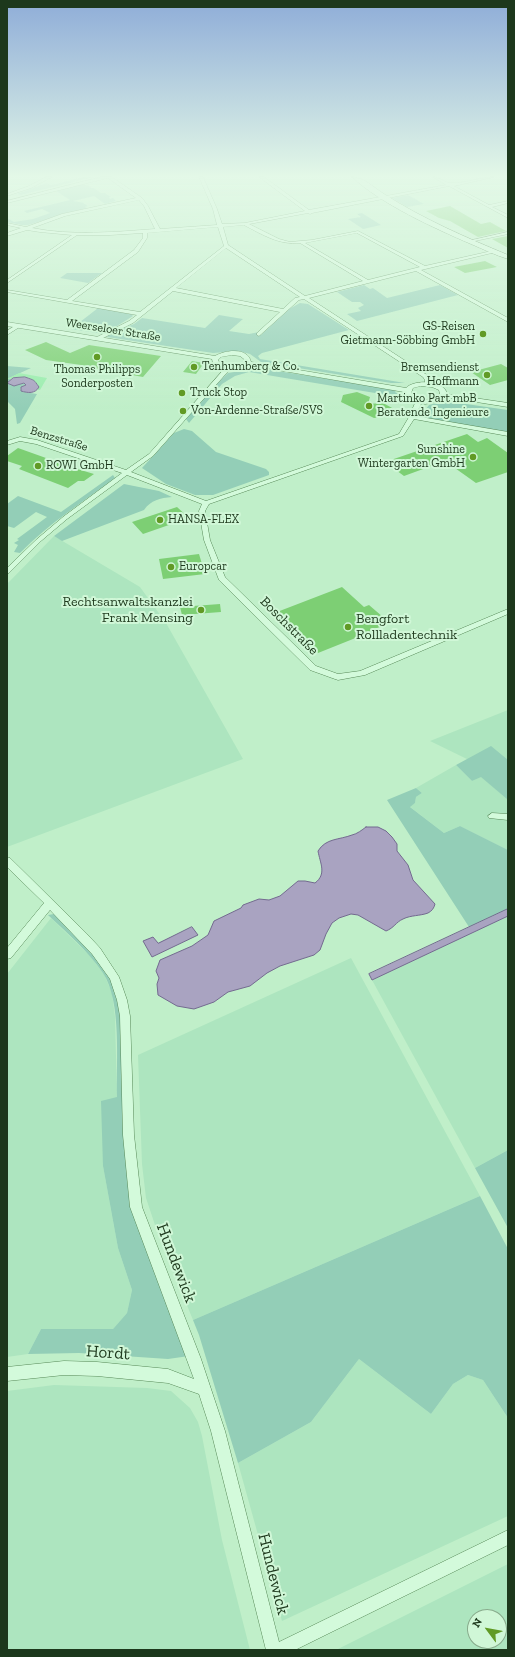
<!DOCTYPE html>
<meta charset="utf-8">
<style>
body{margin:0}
#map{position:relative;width:515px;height:1657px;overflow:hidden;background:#c0efc9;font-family:"Zilla Slab",serif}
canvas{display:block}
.frame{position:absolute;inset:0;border:8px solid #1d381c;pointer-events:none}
.north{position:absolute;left:467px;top:1609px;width:40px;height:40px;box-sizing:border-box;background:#d0f7d7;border:1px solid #88ab8c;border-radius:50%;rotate:302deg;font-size:11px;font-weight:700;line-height:16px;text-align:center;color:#1d381c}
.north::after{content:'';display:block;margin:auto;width:14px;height:18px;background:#619a25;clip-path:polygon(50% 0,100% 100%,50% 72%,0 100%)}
</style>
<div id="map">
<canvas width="515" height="1657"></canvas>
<div class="frame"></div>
<div class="north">N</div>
</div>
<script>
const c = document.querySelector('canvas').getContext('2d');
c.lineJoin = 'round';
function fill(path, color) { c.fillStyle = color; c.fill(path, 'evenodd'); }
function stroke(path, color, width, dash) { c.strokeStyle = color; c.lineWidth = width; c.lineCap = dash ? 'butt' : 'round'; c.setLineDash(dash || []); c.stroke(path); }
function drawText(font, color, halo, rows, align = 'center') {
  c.font = font + ' "Zilla Slab",serif'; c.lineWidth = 4; c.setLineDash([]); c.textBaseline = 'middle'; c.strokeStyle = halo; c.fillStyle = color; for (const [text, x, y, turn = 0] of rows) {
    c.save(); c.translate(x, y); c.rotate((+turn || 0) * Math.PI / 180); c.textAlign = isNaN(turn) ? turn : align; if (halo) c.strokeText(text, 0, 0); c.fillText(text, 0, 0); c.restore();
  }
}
fill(new Path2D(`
 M54,536l86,51 26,36 77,136 -236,88v-263z
 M508,710v69l-78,-38z
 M456,765l16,16 9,-5 27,24v50l-48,-24 -16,7 -35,-27 6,-3 1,-6 6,-4 -6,-5z
 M508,916v234l-33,18 -103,-188z
 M51,918l39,38 14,18 8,19 3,24 2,80 -14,52v17l15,82 14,42 -5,23 -14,16h-72l-13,25 -21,3v-383z
 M351,958l129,238 -287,124 -35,-86 -12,-36 -4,-34 -4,-109z
 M359,1359l72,55 22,-30 15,-9 15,5 25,38v98l-226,105 -44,-158 73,-41z
 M54,1385l93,3 24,3 19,17 8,14 4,14 20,104 28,110h-243v-259z
 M508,1564v86h-172zM475,1617h24v24h-24z`), '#ade5bf');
fill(new Path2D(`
 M84,177h10l-73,18 -4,-1 29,-11 5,2z
 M83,184l9,3 -3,1h5l7,5h4l6,4h-2l1,2 3,-1 3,3 -11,3 -11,-8 -21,5 12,2h-2l5,3 -3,1 2,1 -59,17h-6l-15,-3v-4l7,4 19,-3 17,-6 -8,-4 -15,4 -3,-2 46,-11 -14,-9z
 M408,195l16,9 -17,3 -15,-9z
 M362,213l19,12 -18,4 -15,-10 13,-2 -4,-3z
 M67,273h35l-14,10 -28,-5z
 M364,285l6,4 3,-1 14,10 53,-13 18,10 -101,26 -10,-7 14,-3 -3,-3 6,-3 -4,-3h-8l-15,-10z
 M300,303l8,1 41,26 -87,23 -4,3 2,3 145,24h-14l-130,-21 -11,-8 -12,-3 -25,2 -106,-16 2,-3 25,-10 8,-6 63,10 14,-13 24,4 -14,12 20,3 10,-2 -2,2 4,1 28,-26z
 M98,308l33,6 2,2 -29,18 -33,-5z
 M7,366l24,2 -24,11h5l-2,1 6,5 5,-2 5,1 -6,5 4,3 13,2 -17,29 -3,1 -2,-15 -8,-8z
 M258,368l122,19 17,3 -2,2 10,6 -156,-26 -14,4 -13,8 -33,39 -3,-4 30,-35 12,-11z
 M445,401l63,9v24l-82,-16 -4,-4 7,-9z
 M184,429l8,2 24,21 50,17 3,3v3l-56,20h-18l-29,-11 -24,-16 32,-35z
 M113,475l2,3c-32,24 -67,46 -95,75l-6,-1 4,-7 -4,-2 5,-3 -2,-1 30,-22 -11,-5 -22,16 -7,-2v-22l11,-8 43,16z
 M124,484l35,7 13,6c-12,1 -21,3 -28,13l-82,31 -8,-5z
 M491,746l17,14v40l-27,-23 -9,4 -16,-16z
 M416,788l6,5 -6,4 -1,6 -5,4 34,26 16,-7 48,24v59l-39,18 -82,-127z
 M54,914l54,56 14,47 5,158 5,30 57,151 -21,3 -89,-6 -51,1 13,-25h72l14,-16 5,-23 -14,-42 -15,-82 -2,-65 16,-4c-1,-35 5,-95 -14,-124 -15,-22 -36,-40 -55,-58z
 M508,1150v78l-33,-60z
 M480,1196l28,53v169l-25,-38 -15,-5 -15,9 -22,30 -72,-55 -48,63 -73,41 -39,-128 -6,-15z`), '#93ceb7');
fill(new Path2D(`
 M19,373l28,5 -7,12h-3l2,-3c-9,-13 -19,-8 -32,-8z`), '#9bedae');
const water = new Path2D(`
 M25,377c11,4 8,2 14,10 -4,7 -11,6 -18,4v-4l5,-2 -2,-2 -10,3 -7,-3 6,-5z
 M366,827h12l8,4 6,6 5,7v7l11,14 5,15 22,24c-1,4 -3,7 -7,9 -8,3 -17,2 -25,6 -7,3 -9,9 -17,12l-28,-16 -7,-1 -12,4 -7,5 -6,11 -6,16 -6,5 -34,11 -13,7 -17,13 -22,6 -14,10 -20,7 -17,-3 -19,-11 -1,-11 2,-6 -3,-7 4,-11 32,-14 16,-11 6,-14 27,-13 2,-3 16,-6 10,1 11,-4 18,-15h7l10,2c12,-9 5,-20 3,-32 8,-13 21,-11 34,-16 5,-1 10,-5 14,-8z
 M508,909v7l-136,64 -3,-6z
 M192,927l6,8 -46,22 -9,-16 10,-4 5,6z`);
fill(water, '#a9a3c1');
stroke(water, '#736a8f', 1);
fill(new Path2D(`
 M450,206l31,18 9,-2 16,9 -28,6 -28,-16 -11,-3 -13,-7z
 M508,236v12l-16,-9z
 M485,261l12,6 -32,6 -11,-6z
 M46,342l24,11 19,-8 72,11 -18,21 -49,-9 1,-1 -49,-7 -21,-10z
 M192,361l12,2 -8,11 -13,-2z
 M501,364l7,4v12l-18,5 -19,-13z
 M357,392l13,5 -2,7 15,-1 11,6 -4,7 -16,2 -33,-16 2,-7z
 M467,434l11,8 9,-4 21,15v19l-32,11 -31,-22 -41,15 -19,-14z
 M18,448l56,20 20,6 -10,7h-6l-10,7 -49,-19 3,-3 -15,-5v-5z
 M177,507l12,11 -46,16 -11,-12z
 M199,554l6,20 -42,5 -4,-20z
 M342,587l22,20 5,-2 21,18 -18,7 5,4 -15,6 -4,-3 -40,16 -41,-41z
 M220,604l1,8 -39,3 -2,-8z`), '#7dcf74');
const minor = new Path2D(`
 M46,177h6l-21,11 -24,8v-2l22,-8z
 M101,177h11l30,21 6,8 12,23 57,-4 -4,-16 -14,-32h4l14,32 5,15 23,-1 60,-12 -46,-34h5l45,33 137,-25 -13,-8c7,0 12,6 18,6 12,1 29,-6 43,-6l-40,9 35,19 19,-4v2l-16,4 16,8v3l-59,-32 -137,27 -2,1 -2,-1 -59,11 30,15 11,3 22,-2 46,-9 67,35 71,-16v2l-75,18 87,48v4l-92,-51 -107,27 118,77 4,5v4l-3,2 -3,-2v-4l-2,-3 -119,-78 -5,1 -40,36 -2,-1v-2l23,-21 -107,-21 -40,32 -34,17h-4v-2l34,-17 8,-6 -130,-23v-2l60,10 67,-50 9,-12v-5l-33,2h-33l-70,48v-3l65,-45 -32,-3 -13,-2 -20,6v-3l14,-5 -14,-3v-2l19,4 36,-13 74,-16 -28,-20 -101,25v-2zM139,200l5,6 11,23c-40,3 -83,7 -123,-1l33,-12zM244,225c19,10 35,20 56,18l63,38 -58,15 -77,-51 -5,-18zM218,227l6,19 -84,66 -68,-11 66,-49 9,-14v-5zM357,233l63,34 -52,13 -63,-37zM226,248l74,49 -5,1 -12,11 -107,-21z
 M508,232v2l-38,8 -2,-1z
 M16,325l5,1 -14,9v-4z
 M226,367l5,1 -78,88 -22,16 75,29 193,-67 10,-17 6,-14 6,-4 3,2 -3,3 -6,12 93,16v4l-94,-17 -11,17 -194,68 -4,7 5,29 15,37 91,89 22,8 22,-3 148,-62v5l-143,61 -27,5 -3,-1 -25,-9 -91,-90 -15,-40 -5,-29 3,-7 -75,-29 -60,44 -26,22 -32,32 -2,1v-6l30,-29 26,-22 59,-44 -86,-29 -16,-3 -13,4v-4l13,-4 17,3 89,30 23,-16z
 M492,813l16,1v6l-19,-2 -1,-2z
 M7,857l3,1 76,75 14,15 19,29 8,23 3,16 4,119 8,72 59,152 24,72 54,211 229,-112v15l-213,105h-29l-55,-219 -12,-37 -31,-11 -71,-7 -33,-1 -57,6v-14l57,-6 33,1 71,7 26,10 -64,-172 -7,-72 -3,-119 -3,-16 -7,-21 -18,-25 -42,-44 -39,48 -4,1v-11l37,-45 -37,-36z`);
const tertiary = new Path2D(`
 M7,322l208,34c10,-6 33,-9 36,6l155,26c8,-9 39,-8 41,6l61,9v4l-63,-10 -8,5 -12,2 -13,-4 -7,-6 -1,-2 -155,-27c-11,7 -27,8 -36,-2l-1,-4 -205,-33zM232,355l8,1 4,3 1,3c-9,5 -18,6 -26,0l-1,-2 3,-3zM421,386l11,1 7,3 1,4c-9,8 -21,7 -29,-1l2,-5z`);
const secondary = new Path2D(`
 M352,177c12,0 22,11 32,17 39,25 81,43 124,61v4c-13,-4 -25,-10 -37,-15 -37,-16 -90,-40 -119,-67z`);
stroke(minor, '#578958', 1);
stroke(tertiary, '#578958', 1);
stroke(secondary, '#3b6b3a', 1);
fill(minor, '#d3fadb');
fill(tertiary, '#d3fadb');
fill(secondary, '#d3fadb');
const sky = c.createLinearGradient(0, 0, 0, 409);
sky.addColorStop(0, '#8fadd8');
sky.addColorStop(0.43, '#e3f8e7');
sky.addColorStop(1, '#e3f8e700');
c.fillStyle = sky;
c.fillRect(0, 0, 515, 409);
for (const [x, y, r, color] of [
 [483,334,4,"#619a25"],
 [97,357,4,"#619a25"],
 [194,367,4,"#619a25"],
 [487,375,4,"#619a25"],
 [182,393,4,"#619a25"],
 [369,406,4,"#619a25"],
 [183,411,4,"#619a25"],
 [473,457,4,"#619a25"],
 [38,466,4,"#619a25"],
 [160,520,4,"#619a25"],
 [171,567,4,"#619a25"],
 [201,610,4,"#619a25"],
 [348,627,4,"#619a25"]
]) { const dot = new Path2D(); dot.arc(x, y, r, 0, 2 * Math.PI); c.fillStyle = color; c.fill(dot); stroke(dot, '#d0f7d7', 1.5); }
drawText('12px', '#1d381c', '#d0f7d7', [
 ["GS-Reisen",475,327,"right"],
 ["Gietmann-Söbbing GmbH",475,341,"right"],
 ["Tenhumberg & Co.",202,367],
 ["Bremsendienst",479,368,"right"],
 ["Hoffmann",479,382,"right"],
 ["Thomas Philipps",97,370,"center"],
 ["Sonderposten",97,384,"center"],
 ["Truck Stop",190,393],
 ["Martinko Part mbB",377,399],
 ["Beratende Ingenieure",377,413],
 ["Von-Ardenne-Straße/SVS",191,411],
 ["Sunshine",465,450,"right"],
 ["Wintergarten GmbH",465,464,"right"],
 ["ROWI GmbH",46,466],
 ["HANSA-FLEX",168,520],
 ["Europcar",179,567]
], 'left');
drawText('12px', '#1d381c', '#d0f7d7', [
 ["Weerseloer Straße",113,330,9],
 ["Benzstraße",59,439,17]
]);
drawText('14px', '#1d381c', '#d0f7d7', [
 ["Rechtsanwaltskanzlei",193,602],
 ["Frank Mensing",193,618],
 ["Bengfort",356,619,"left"],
 ["Rollladentechnik",356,635,"left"]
], 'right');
drawText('14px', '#1d381c', '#d0f7d7', [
 ["Boschstraße",289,626,45]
]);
drawText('17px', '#1d381c', '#d0f7d7', [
 ["Hundewick",176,1263,69],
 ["Hordt",108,1353,4],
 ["Hundewick",273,1574,76]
]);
</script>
